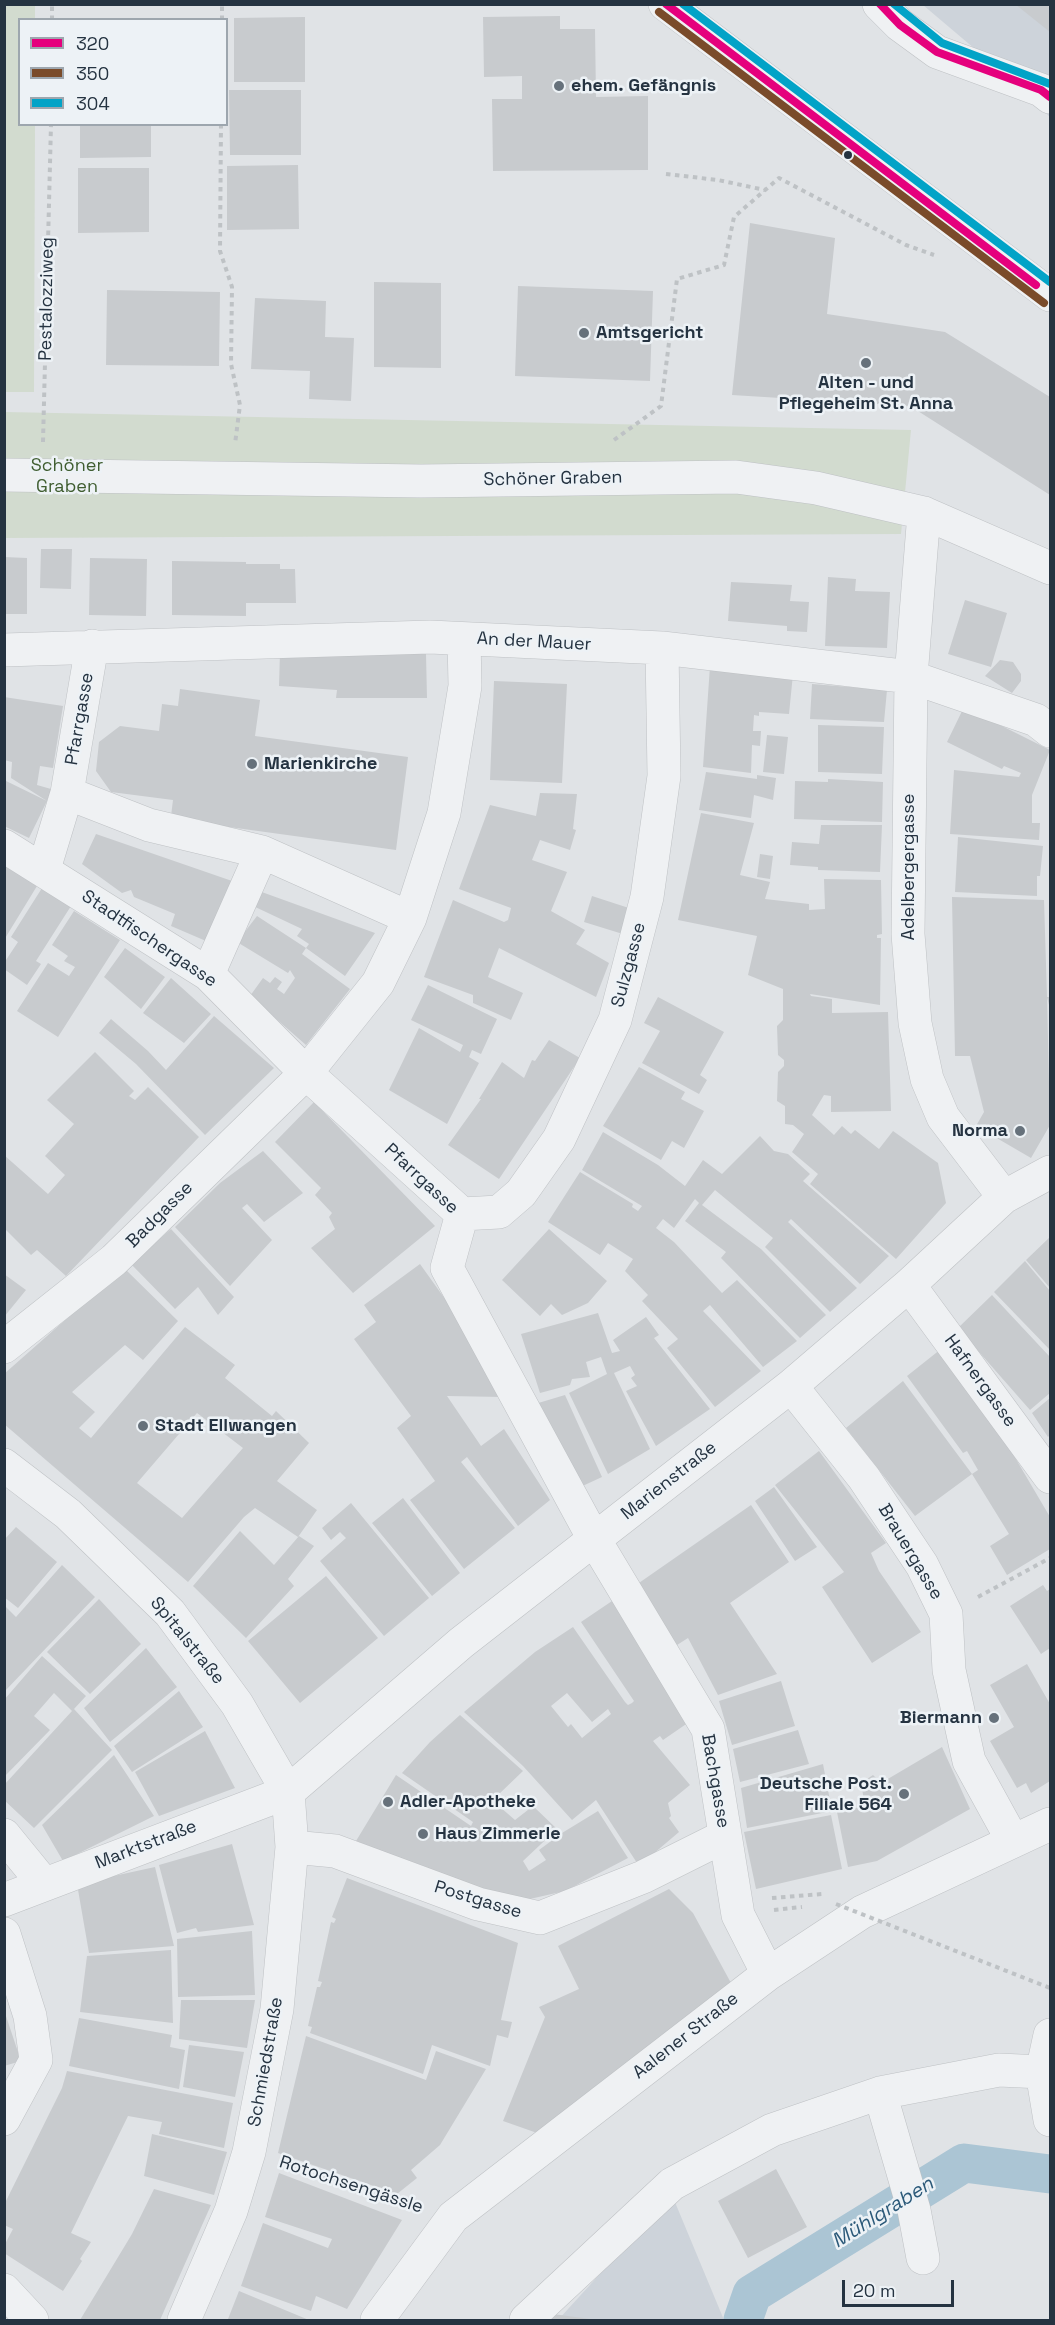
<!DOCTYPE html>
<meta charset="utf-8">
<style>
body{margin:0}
#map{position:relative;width:1055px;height:2325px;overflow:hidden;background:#e0e3e6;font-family:"Space Grotesk",sans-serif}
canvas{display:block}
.frame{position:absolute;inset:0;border:6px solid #253341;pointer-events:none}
.legend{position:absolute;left:18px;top:18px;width:210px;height:108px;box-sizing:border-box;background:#edf2f6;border:2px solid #9da6ae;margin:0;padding:8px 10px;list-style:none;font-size:18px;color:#253341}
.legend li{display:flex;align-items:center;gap:12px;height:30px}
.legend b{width:30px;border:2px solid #9da6ae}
.scale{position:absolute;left:842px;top:2280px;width:112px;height:27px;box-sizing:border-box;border:3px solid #253341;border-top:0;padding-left:8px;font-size:18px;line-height:21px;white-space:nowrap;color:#253341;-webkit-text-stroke:4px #edf2f6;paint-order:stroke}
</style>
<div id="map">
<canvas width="1055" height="2325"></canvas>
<div class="frame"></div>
<ul class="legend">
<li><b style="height:8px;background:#e5007d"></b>320</li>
<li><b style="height:8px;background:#7a4b2a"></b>350</li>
<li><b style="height:8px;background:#02a3c7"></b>304</li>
</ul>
<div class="scale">20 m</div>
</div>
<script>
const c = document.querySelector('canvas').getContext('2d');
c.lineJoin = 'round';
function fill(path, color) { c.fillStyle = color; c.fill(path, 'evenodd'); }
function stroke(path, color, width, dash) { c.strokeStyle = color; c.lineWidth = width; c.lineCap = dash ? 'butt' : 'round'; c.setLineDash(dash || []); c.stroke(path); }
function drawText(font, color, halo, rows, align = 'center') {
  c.font = font + ' "Space Grotesk",sans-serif'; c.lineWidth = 5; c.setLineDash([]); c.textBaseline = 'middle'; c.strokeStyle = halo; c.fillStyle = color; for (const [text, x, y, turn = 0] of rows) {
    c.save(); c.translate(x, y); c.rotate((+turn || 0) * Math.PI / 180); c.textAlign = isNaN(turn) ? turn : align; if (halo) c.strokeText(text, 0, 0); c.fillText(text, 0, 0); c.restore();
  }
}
fill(new Path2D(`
 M923,5h127v112l-42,-40z
 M672,2195l52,125h-166z`), '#cdd3da');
fill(new Path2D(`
 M5,4l30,1v14l-15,1v104l15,1 -1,267h-29z
 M5,412l906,18 -10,104 -896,4z`), '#d2dbcf');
stroke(new Path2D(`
 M743,2320l9,-26 212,-131 86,11`), '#abc5d4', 39);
fill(new Path2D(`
 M1015,4h35v28z
 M560,16v13h35l1,68 52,-1v74l-155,1 -1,-72h30v-23l-38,1 -1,-60z
 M305,17v65h-71v-64z
 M229,90h72v65h-71z
 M80,124h71v33l-71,1z
 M298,165l1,64 -72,1v-64z
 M78,168h71v64l-71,1z
 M750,223l85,15 -8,76 118,18 105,65v98l-140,-89 -178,-11z
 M374,282l67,1v85l-67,-1z
 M518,286l135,5 -3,90 -135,-5z
 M107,290l113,2 -1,74 -113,-1z
 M255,298l71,3 -1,36 29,1 -3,63 -42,-2 1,-28 -59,-2z
 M41,549h31l-1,40 -31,-1z
 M4,557l23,1v56h-23z
 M90,558l57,1 -1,57 -57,-1z
 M172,561l74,1v2h34v5h15l1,34h-50v13l-74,-1z
 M828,577l28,2 -1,12 35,1 -3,56 -62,-2z
 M731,582l61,3 -2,16 19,1 -2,30 -20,-1v-5l-59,-5z
 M965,600l42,13 -16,54 -43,-13z
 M280,652l146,2 1,44h-91l1,-8 -58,-4z
 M1000,660l13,2 8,12v7l-9,12 -27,-17z
 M710,666l83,8 -4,40 -30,-2v4l-5,-1 -1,16h8l-1,15 -8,-1 -1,28 -48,-6z
 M494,681l73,3 -5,99 -72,-3z
 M812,684l75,6 -3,32 -74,-3z
 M180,689l80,11 -5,36 153,21 -12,93 -196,-27 1,-3 -30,-4 2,-16 -62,-8 -15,-21 3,-29 21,-16 39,5 3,-27 16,2z
 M4,697l59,9 -10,62 -13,-2 -3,19 14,4 -4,12 -18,37 -25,-12v-46l43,21 -36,-23 1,-16 -8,-2z
 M964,707l86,43 -18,45v28h8l-1,17 -89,-6 4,-64 65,7 2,-4 -17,-7 -2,3 -55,-27z
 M818,725l66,2 -2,47 -64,-2z
 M767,735l21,2 -4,37 -21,-2z
 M706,772l51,7v-4l19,3 -3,22 -19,-5 -3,23 -52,-8z
 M828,779l55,3 -1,40 -88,-3 1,-38 33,1z
 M540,793l37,1 -4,35 3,1 -6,20 -30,-10 -8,20 35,12 -16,39 34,19 -9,14 33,19 -13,34 -97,-49 -11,29 35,16 -12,27 -38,-17v-8l-49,-18 29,-77 51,22 4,-2 3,-12 -52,-19 31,-84 46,11z
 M701,813l53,10 -14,52 30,7 -5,17 44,5v6l16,-1 -1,-30 57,1 1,54 -5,1v3h4l-1,67 -70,-11 1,2 21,3v14l56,-1 3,99 -60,1v-16l-7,-1 -12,20 22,20 8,-9 9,8 4,-4 24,19 14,-18 45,32 8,40 -50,56 -86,-75 8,-10 -26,-22 12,-18 -11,-9 -8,-1v-18l-8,-5 1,-29 6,-6v-6l-6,-5 -1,-29 6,-6v-31l-35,-14 9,-39 -79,-16z
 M821,825h61l-2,47 -62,-2v-3l-28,-2 2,-23 27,2z
 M96,834l139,48 -29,59 -35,-15 4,-12 -41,-17 -3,-7 -9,3 -40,-29z
 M958,837l85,9 -3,30h-3v20l-82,-4z
 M760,854l13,2 -3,23 -13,-2z
 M4,865l33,21 -33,54z
 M42,888l29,18 -35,55 5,3 -14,21 -23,-16v-6l14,-21 -7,-5z
 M259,891l116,42 -30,43 -39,-28 -4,6 48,35 -44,56 -56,-49 13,-18 7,5 5,-6 7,5 -5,7 7,5 11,-16 -5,-8 -2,3 -51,-31 20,-26 49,32 3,-4 -12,-8 5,-7 -51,-24z
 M592,896l43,14 -9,25 -42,-13z
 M952,897l92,3 3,97h3v12l-3,-12 3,128 -19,33 -55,-32 8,-14 -14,-56h-15z
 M74,911l46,29 -62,97 -41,-26 31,-48 21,13 6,-9 -11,-6 4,-5 -16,-11z
 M125,948l40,29 -24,32 -37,-32z
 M171,978l40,36 -27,29 -41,-30z
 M428,985l69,34 -16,35 -9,-4 -3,7 10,6 -32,61 -58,-34 30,-62 41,24 3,-7 -52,-25z
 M658,997l66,35 -24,43 7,5 -8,14 -57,-31 18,-32 -16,-8z
 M214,1016l60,52 -69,67 -69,-71 -37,-31 12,-14 37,32 18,19z
 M549,1040l31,18 -81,121 -51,-34 33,-46h-2l23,-37 22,16 8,-18 3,1z
 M95,1052l39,39 -5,5 6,4 13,-13 51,50 -133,139 -29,-26 -6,5 -27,-27v-73l44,39 17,-19 -20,-19 29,-32 -27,-24z
 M639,1067l46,25 -4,7 23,12 -20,37 -12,-7 -11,19 -58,-34z
 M314,1102l121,124 -82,67 -42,-45 24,-19 -6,-12 3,-4 -17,-18 6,-7 -46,-46z
 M603,1132l55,33 27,21 18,-26 19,14 38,-38 14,15 14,3 22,20 -7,7 86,75 -29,28 -69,-65 -3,3 69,66 -27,24 -65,-65 8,-9 -58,-48 -13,15 59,44 65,66 -26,23 -79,-80 5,-6 -41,-31 14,-18 -4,-4 -21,29 -11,-9 -7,9 18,14 48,51 15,-13 60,61 -34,26 -53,-62 -7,6 58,60 -46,36 -48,-59 11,-9 -36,-38 6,-6 -23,-24 8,-12 -25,-16 -8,12 -52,-33 32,-50 53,32 -1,3 6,4 4,-5 -60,-36z
 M263,1151l40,42 -39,29 -17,-18 -5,4 30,32 -42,46 -55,-59 45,-44z
 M171,1229l63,68 -16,18 -20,-28 -23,22 -44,-45z
 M549,1229l58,52 -19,22 -26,12 -11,-11 -11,12 -38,-36z
 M1050,1237v51l-24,-28z
 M1025,1261l25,30v59l-56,-58z
 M420,1264l65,91 18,42 -56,-1 34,50 23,-17 46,71 -32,26 -51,-69 -6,5 54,66 -51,41 -54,-69 25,-19 -38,-53 14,-12 -57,-77 22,-17 -12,-17z
 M124,1268l54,53 -35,39 -18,-15 -53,47 23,20 -16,16 12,10 94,-111 50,38 -10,13 47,38 4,-5 33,32 -32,38 40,29 -19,27 -43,-29 -11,9 -56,65 -184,-158v-50zM197,1413l46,35 -61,70 -45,-35z
 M4,1274l22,16 -22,27z
 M992,1295l58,62v36l-20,17 -72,-82z
 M598,1313l14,40 8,-2 -7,-11 33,-23 13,18 -5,3 56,71 -54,37 -30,-55 11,-5 -6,-8 4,-3 -5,-9 -16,7 36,76 -42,25 -39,-81 38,-19 -6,-17 -15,5 4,15 -18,2 -2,6 -30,8 -19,-59z
 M941,1349l69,100 40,68v32l-43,26 -17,-29 19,-12 -37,-60 6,-4 -11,-19 -4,2 -56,-77z
 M903,1381l69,93 -57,42 -69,-88z
 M565,1395l37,82 -26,12 -41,-85z
 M1050,1398v37l-2,2 -16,-24z
 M819,1451l67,92 -15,10 8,18 42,61 -49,31 -50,-76 22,-15 -69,-87z
 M774,1487l43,60 -22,14 -40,-60z
 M403,1498l57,75 -28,23 -60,-73z
 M351,1503l78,95 -45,38 -64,-75 26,-23 -6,-6 -9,8 -9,-12z
 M751,1505l38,57 -59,41 47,71 -59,21 -30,-57 -11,7 -41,-60z
 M16,1527l41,35 -39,46 -14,-11v-57z
 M240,1531l34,34 25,-29 15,10 -26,33 6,7 -48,52 -53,-52z
 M62,1565l33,32 -90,94v-85l11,11z
 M326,1576l52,62 -78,65 -52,-62z
 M1043,1585l4,6 3,-2v59l-9,6 -31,-48z
 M99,1599l42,45 -51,50 -43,-42z
 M615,1599l77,121 -29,20 -3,-4 -7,5 37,44 -22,18 3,13 -2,2 10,14 -40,34 -43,-66 -24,20 -49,-54 -59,-54 71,-60 38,-25 52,75 3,3 4,-2 2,-2 -53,-79zM567,1693l25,29 16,-13 3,5 -29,24 -11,-14 -3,3 -17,-21z
 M146,1648l31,39 -67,55 -26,-34z
 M42,1656l44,40 -12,13 38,41 -78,78 -30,-28v-15l68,-74 -18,-18 -20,23 16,14 -46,47v-77z
 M1027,1664l23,40v77l-19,12 -5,-10 -9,5 -27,-47 24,-14 -24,-42z
 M781,1681l14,45 -63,19 -13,-44z
 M179,1691l24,36 -71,45 -18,-26z
 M460,1715l63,56 -25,24 2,12 15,13 18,-14 24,23 -34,32 6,10 17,-11 -7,-10 23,-17 36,-22 30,47 -63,33 -53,12 -156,-62 40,-66 75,51 2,-4 -71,-49 28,-31z
 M798,1730l11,34 -69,18 -7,-33z
 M205,1731l30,57 -76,28 -24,-44z
 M942,1747l28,62 -93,52 -29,6 -11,-55 28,-6 -4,-23 12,-8 8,8z
 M114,1755l40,61 -91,45 -21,-36z
 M823,1764l9,47 -85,17 -6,-40z
 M831,1815l11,54 -86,20 -12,-57z
 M232,1844l22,81 -56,7 -2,-4 -19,5 -18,-68z
 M155,1867l19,79 -85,7 -12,-69z
 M347,1878l171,65 -17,77 11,2 -4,16 -11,-3 -7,31 -58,-21 -9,29 -113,-41 2,-6 -4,-1 9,-39h3l2,-5 -4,-1 13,-59 3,1 2,-4 -4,-2z
 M669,1889l24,24 38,70 -191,151 -37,-13 42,-104 -6,-10 40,-18 -21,-43z
 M252,1931l3,64 -77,2 -1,-58z
 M171,1950l2,73 -93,-11 7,-56z
 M181,2000h74l-8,48 -68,-9z
 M4,2010l17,51 -17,5z
 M79,2018l93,17 -2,12 15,3 -6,39 -110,-23z
 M306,2036l120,44 10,-29 50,18 -46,76 -29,25 6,8 -20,16 -119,-41z
 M189,2045l55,7 -9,45 -52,-10z
 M67,2071l166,32 -9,45 -65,-14 3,-12 -34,-6 -57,117 20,9 -11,17 2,2 -19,30 -59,-38v-7l9,-17 -9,-4v-20l58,-117z
 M152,2134l75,18 -13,43 -70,-19z
 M776,2169l31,58 -59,31 -30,-57z
 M279,2173l123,47 -55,89 -31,-13 -5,15 -70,-25 22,-63 65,25 4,-9 -67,-22z
 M154,2189l57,16 -51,115h-80l52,-86z
 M239,2291l70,29h-78l-3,-1z
 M553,2314l37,5 -1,1h-37z`), '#c8cbce');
const minor = new Path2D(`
 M665,4l385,291
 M879,4l21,21 37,27 104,38 9,7
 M4,475l417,6 315,-4 80,11 108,25 126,55
 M924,513l-13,164 -3,257 7,89 12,56 16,38 61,80
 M4,650l426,-13 232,11 249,29 125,43 14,11
 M4,846l204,128 98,99 156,141
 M44,869l23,-76 25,-147
 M410,918l34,-105 21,-127 -1,-47
 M208,974l54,-122
 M462,1214l-15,54 147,271 114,190 30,186 30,59
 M462,1214l37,-2 22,-19 38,-54 56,-119 32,-123 17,-121 -2,-128
 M909,1285l141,192
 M4,1347l110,-87 192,-187 72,-90 32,-65 -148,-66 -113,-27 -82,-32
 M791,1386l73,92 58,87 24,49 3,56 20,91 44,80
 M4,1465l64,49 102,99 67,91 51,88 4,55 -15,162 -28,143 -18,59 -47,109
 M4,1835l40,49
 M292,1847l43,4 143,53 62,14 103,-41 82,-41
 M4,1900l284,-108 173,-149 330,-257 118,-101 95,-88 46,-25
 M4,1934l26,82 6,44 -32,59
 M1050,2035l-8,37 8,48
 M880,2093l34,117 9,48
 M4,2290l28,30
 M377,2320l76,-103 315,-243 94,-62 188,-88
 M526,2320l146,-136 100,-54 108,-37 119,-23 43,2`);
stroke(minor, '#bec1c4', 34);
stroke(new Path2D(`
 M52,20v-16
 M222,20v-16
 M221,124l-1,127 12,36 -1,77 9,41 -5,39
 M666,174l52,6 47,10
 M614,440l47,-34 16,-127 47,-14 10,-48 45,-39 127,67 28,10
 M43,442l8,-318
 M978,1597l72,-39
 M772,1898l50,-4
 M774,1910l28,-3
 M281,2162l136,44`), '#bec2c5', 4, [4.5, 4.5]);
stroke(minor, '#eff1f3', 33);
stroke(new Path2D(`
 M836,1904l214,84`), '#bec2c5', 4, [4.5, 4.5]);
stroke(new Path2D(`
 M666,4l370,281
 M880,4l20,21 37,27 104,38 9,7`), '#e5007d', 8);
stroke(new Path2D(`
 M659,12l385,291`), '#7a4b2a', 8);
stroke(new Path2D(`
 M683,4l367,278
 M894,4l48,39 108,41`), '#02a3c7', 8);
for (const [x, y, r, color] of [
 [559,86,6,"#66717b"],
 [848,155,5,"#253341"],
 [584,333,6,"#66717b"],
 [866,363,6,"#66717b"],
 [252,764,6,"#66717b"],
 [1020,1131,6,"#66717b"],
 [143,1426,6,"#66717b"],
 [994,1718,6,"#66717b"],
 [904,1794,6,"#66717b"],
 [388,1802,6,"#66717b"],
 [423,1834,6,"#66717b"]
]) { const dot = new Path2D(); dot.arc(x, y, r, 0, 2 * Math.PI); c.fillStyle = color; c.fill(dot); stroke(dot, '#edf2f6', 2); }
drawText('bold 18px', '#253341', '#edf2f6', [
 ["ehem. Gefängnis",571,86],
 ["Amtsgericht",596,333],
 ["Alten - und",866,383,"center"],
 ["Pflegeheim St. Anna",866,404,"center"],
 ["Marienkirche",264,764],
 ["Norma",1008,1131,"right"],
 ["Stadt Ellwangen",155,1426],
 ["Biermann",982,1718,"right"],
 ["Deutsche Post.",892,1784,"right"],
 ["Filiale 564",892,1805,"right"],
 ["Adler-Apotheke",400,1802],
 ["Haus Zimmerle",435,1834]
], 'left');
drawText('18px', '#253341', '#edf2f6', [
 ["Pestalozziweg",47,299,-89],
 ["Schöner Graben",553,479,-1],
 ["An der Mauer",534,642,3],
 ["Pfarrgasse",80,719,-80],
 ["Adelbergergasse",909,867,-90],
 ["Stadtfischergasse",149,939,34],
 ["Sulzgasse",629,965,-75],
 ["Pfarrgasse",421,1179,43],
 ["Badgasse",160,1215,-45],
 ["Hafnergasse",980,1381,54],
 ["Marienstraße",669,1481,-38],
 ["Brauergasse",910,1552,59],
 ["Spitalstraße",187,1641,51],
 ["Bachgasse",715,1781,80],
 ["Marktstraße",146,1845,-21],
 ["Postgasse",478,1900,17],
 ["Aalener Straße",686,2036,-38],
 ["Schmiedstraße",266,2062,-80],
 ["Rotochsengässle",351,2185,18]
]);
drawText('18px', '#405e31', '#edf2f6', [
 ["Schöner",67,466],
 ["Graben",67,487]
]);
drawText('italic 20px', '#2b5979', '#edf2f6', [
 ["Mühlgraben",883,2213,-32]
]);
</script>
